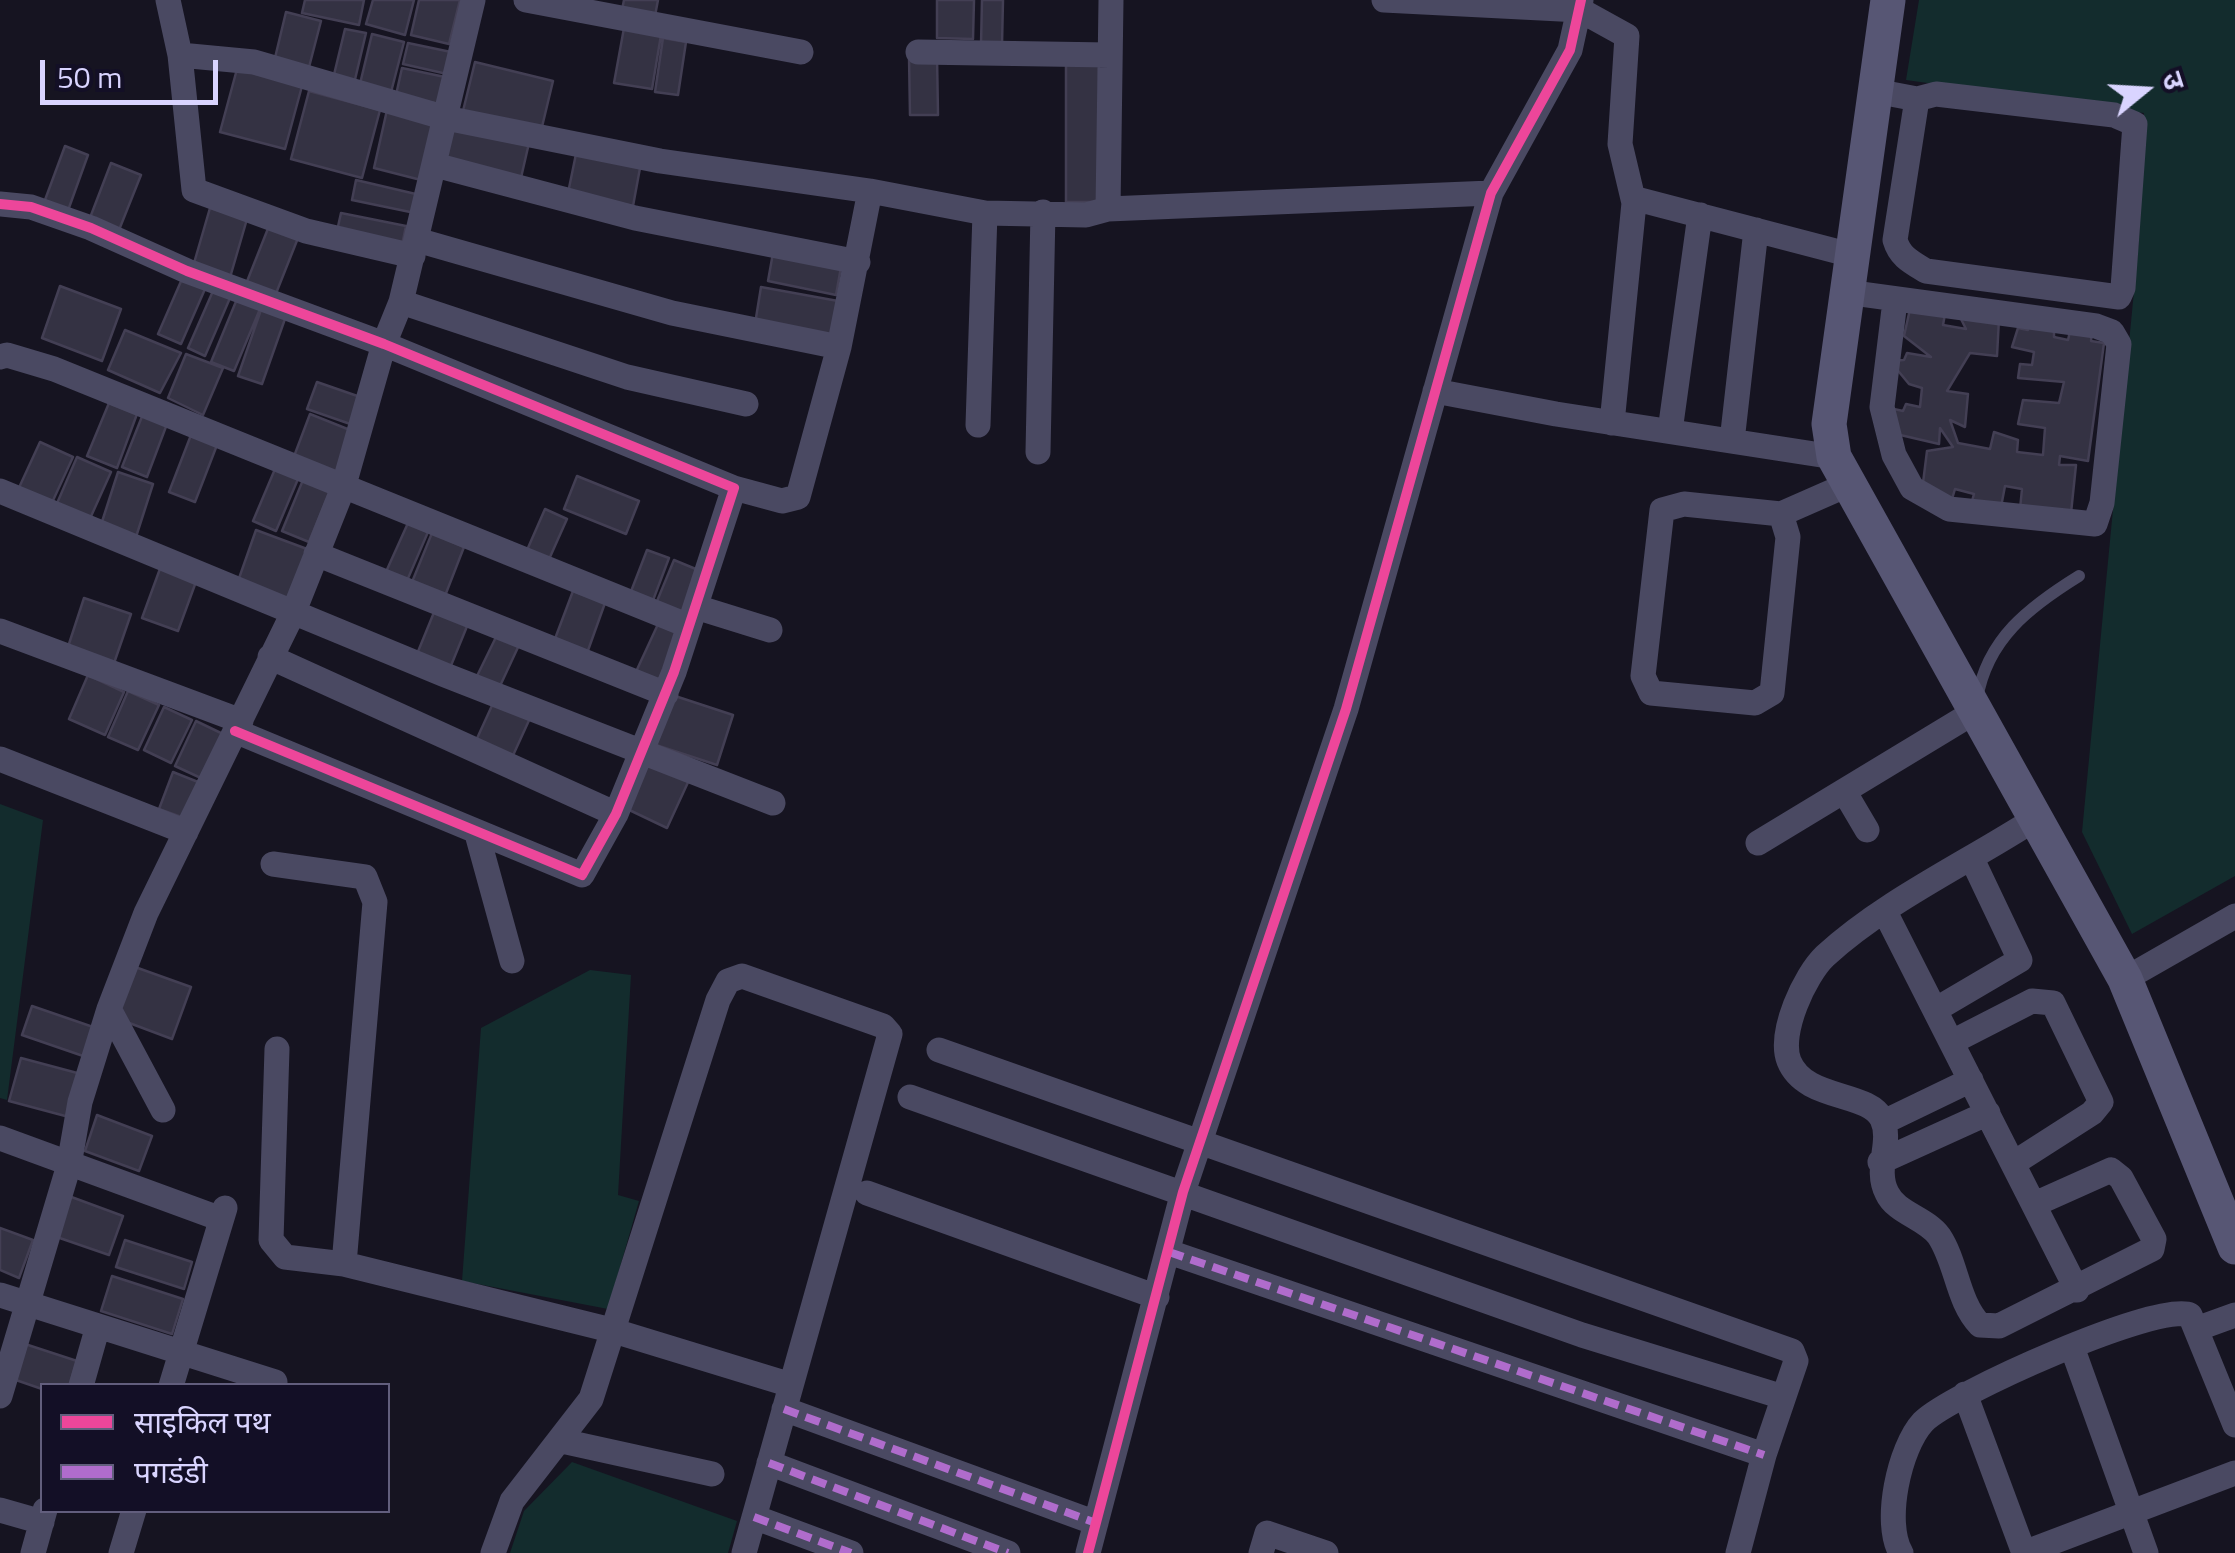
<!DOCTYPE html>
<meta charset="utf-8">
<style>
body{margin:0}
#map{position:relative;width:2235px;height:1553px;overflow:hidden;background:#161421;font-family:"Titillium Web","Noto Sans Devanagari",sans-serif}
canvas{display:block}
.legend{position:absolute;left:40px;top:1383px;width:350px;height:130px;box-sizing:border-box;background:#130f26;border:2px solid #625e7d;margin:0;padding:12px 18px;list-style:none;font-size:30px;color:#d9d4ff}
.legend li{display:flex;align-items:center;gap:20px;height:50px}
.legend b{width:50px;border:2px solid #625e7d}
.north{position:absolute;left:2095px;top:40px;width:100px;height:100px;-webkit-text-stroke:8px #130f26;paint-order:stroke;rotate:72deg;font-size:28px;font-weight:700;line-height:40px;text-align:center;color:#d9d4ff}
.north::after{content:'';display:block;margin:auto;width:35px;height:45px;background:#d9d4ff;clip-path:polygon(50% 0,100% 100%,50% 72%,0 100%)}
.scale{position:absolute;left:40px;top:60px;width:178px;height:45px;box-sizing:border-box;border:5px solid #d9d4ff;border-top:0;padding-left:12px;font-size:30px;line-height:35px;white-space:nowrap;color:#d9d4ff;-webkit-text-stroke:8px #130f26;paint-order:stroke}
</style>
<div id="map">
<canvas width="2235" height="1553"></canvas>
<ul class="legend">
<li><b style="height:12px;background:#ed469a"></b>साइकिल पथ</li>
<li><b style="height:12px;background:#b06ccc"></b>पगडंडी</li>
</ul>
<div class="north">उ</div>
<div class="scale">50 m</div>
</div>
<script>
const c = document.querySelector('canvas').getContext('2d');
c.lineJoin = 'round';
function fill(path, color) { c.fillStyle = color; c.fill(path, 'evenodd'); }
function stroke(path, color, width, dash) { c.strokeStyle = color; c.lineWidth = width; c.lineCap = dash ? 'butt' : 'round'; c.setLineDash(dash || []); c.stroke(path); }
fill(new Path2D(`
 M1919,0h316v876l-103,58 -50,-102 57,-593 5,-126 -238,-33z
 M0,804l43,16 -36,280 -7,-2z
 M590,970l41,5 -13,220 21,6 -31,108 -146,-28 19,-253z
 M572,1462l165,59 -9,32h-218l14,-42z`), '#132c2d');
const building = new Path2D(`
 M305,0h59l-5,25 -57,-12z
 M373,0h41l-9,35 -39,-11z
 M419,0h41l-11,44 -38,-9z
 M624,0h34l-4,21 -33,-6z
 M937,0h37l-1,39 -36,-1z
 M982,0h21l-1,45h-21z
 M286,12l35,9 -13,50 -34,-9z
 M624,28l37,7 -9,54 -38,-6z
 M345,29l21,4 -13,55 -21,-5z
 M372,34l32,8 -14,54 -31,-8z
 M663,38l23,4 -8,53 -23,-3z
 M408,43l43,9 -4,22 -44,-10z
 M937,55l1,60h-28l-1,-59z
 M475,62l78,19 -12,50 -78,-20z
 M1066,62h33l1,140h-34z
 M402,68l43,9 -6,27 -43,-9z
 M237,69l65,17 -17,63 -65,-17z
 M309,91l71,19 -18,68 -71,-19z
 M387,110l48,12 -14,58 -47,-12z
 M453,125l76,18 -9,39 -76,-17z
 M65,146l23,9 -22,61 -24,-8z
 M576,154l64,14 -7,38 -65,-13z
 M111,163l30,12 -24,60 -29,-12z
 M356,180l64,15 -5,18 -63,-13z
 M210,208l37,11 -18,62 -37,-11z
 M341,213l65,13 -4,19 -65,-14z
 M269,226l29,12 -25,63 -29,-12z
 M773,253l68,14 -5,28 -68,-14z
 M182,279l23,10 -24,55 -23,-10z
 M60,286l61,23 -19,52 -60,-23z
 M761,287l77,14 -6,37 -77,-14z
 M213,291l17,7 -25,58 -17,-8z
 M237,299l23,10 -26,62 -23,-9z
 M262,307l24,9 -24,68 -24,-8z
 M1910,309l35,5 -2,11 23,4 -8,-16 41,6 -2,37 -27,-3 -23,38 21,3 -3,33 -15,-7 8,23 32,6 4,-17 24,8 -1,12 26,3 2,-27 -27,-4 5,-24 36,3 5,-21 -46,-4 2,-14 12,1 2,-13 -22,-5 6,-19 10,2 2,-7 24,4v10l14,3 3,-13 21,3 -1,11 13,2 -16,118 -28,-5 -1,9h17l-5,48 -51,-4 2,-20 -17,-3 -4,21 -29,-6 2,-7 -19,-5 -3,10 -30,-8 5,-40 26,-4 -13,-19 -1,16 -43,-10 -2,-25 9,2 3,-7 14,3 2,-19 -13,-4 -19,-23 14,-1 3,-7 24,4 -27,-21z
 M125,330l56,23 -21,40 -52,-23z
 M186,354l37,14 -20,47 -35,-17z
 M317,382l49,17 -10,27 -49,-17z
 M109,403l28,11 -20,54 -30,-12z
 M143,414l24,10 -20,53 -25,-10z
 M310,414l45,18 -18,45 -44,-18z
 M191,435l26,10 -22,57 -26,-10z
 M40,442l33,15 -23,50 -33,-15z
 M77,457l34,15 -23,51 -33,-15z
 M275,469l23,10 -22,52 -23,-10z
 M118,472l35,12 -18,56 -35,-12z
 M577,476l62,25 -13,33 -62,-25z
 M303,480l27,11 -21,51 -27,-11z
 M545,509l22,10 -21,47 -22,-9z
 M408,523l20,9 -22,51 -21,-9z
 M256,530l51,19 -20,54 -50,-19z
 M432,533l32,14 -21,54 -33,-14z
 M647,550l22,8 -17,45 -22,-9z
 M674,560l29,12 -19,46 -29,-12z
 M161,566l36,13 -19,52 -36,-13z
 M573,591l32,12 -19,53 -33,-12z
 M84,598l47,16 -19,55 -46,-16z
 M437,605l33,14 -20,49 -33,-14z
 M659,622l22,10 -25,54 -22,-10z
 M498,633l22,10 -20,43 -23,-10z
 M88,675l36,17 -19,43 -36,-16z
 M128,691l31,14 -21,45 -30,-13z
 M669,694l64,21 -16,50 -64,-21z
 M495,699l36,17 -21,46 -36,-17z
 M164,707l28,13 -21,43 -27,-13z
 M196,721l27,13 -20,45 -28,-13z
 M647,757l43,21 -23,50 -44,-21z
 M173,772l25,10 -14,36 -25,-9z
 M135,967l56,20 -19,52 -56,-21z
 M32,1006l64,22 -10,29 -64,-22z
 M21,1058l60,16 -12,43 -60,-16z
 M97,1115l55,21 -13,35 -54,-20z
 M66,1195l57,21 -14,39 -58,-20z
 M0,1228l33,12 -14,38 -19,-8z
 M125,1240l67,22 -8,27 -68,-22z
 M112,1276l71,23 -11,35 -71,-23z
 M25,1344l52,17 -8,25h-27v3l-29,-10z`);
fill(building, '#343243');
stroke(building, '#433f54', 2.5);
stroke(new Path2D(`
 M1977,699c10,-60 52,-92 102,-123`), '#4a4962', 12);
stroke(new Path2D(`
 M168,0l12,55 14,135 112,41 107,25
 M526,0l275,52
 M1384,0l196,10 47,26 -7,108 14,59 -22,220
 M918,52l191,3
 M180,55l74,7 192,56 214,43 210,30 -31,156 -41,150 -16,4 -48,-13
 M1875,91l42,8 -22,141c5,17 16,22 31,31l193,26 4,-9 12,-164 -21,-9 -178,-21 -19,5
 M435,165l200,53 223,44
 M870,191l115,22 101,2 22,-6 3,-209
 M1633,198l218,57
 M0,204l31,3 60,21 96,43 197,73 350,144 -60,184 -58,142 -34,61 -347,-144
 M1108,209l383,-16
 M417,240l255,73 167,34
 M1846,292l250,34 16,6 7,12 -17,159 -7,21 -146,-15 -37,-21 -18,-33 -12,-48 13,-106
 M401,302l226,75 119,27
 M0,357l7,-2 47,14 635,257
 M1435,391l121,23 278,43
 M978,425l7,-212
 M1670,431l30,-216
 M1732,441l24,-211
 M1038,452l5,-240
 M0,491l445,184 328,128
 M1781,514l-97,-10 -22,6 -19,166 8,17 104,10 17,-10 16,-156 -7,-23 66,-29
 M316,554l350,140
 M696,607l74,23
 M0,631l241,90
 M270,657l346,157
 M0,759l186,73
 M1844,791l23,39
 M2035,819c-68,44 -150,82 -210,137 -20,19 -47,77 -36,105 16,40 79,30 93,58 11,23 -8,49 5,74 9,20 39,25 52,43 18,27 18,65 41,89l19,1 153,-77 2,-10 -33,-61 -10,-8 -76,34
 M477,834l35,127
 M1758,843l218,-132
 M273,864l92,13 10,25 -31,362 267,66 180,55
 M1885,912l192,378
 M2125,979l110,-63
 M109,1009l54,101
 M1935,1010l85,-50 -48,-101
 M1952,1042l80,-41 21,2 48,99 -9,11 -78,50
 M277,1049l-6,191 14,17 59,7
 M939,1050l853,301 4,10 -32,94 -26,98
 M910,1097l672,238 201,62
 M1884,1122l87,-42
 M0,1138l221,81
 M1880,1162l108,-49
 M867,1193l290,104
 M1169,1252l595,203
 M0,1295l275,87
 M2199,1328l36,-13
 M2072,1347l74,206
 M81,1386l17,-60
 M171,1386l54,-178
 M1965,1394l59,159
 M0,1396l69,-231 11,-63 29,-93 37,-96 148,-302 49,-123 41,-144 17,-42 72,-302
 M784,1409l312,114
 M562,1441l150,33
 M769,1463l239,90
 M0,1510l42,12
 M754,1517l97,36
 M33,1553l12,-43
 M121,1553l13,-43
 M493,1553l19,-52 79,-102 127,-399 10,-19 14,-5 141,50 7,8 -146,519
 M1088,1553l95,-361 163,-483 145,-516 79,-143 11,-50
 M1261,1553l6,-20 59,20
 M1901,1553c-18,-30 -2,-105 22,-131 27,-28 237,-121 267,-107l45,110
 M2024,1553l211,-80`), '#4a4962', 25);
stroke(new Path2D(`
 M1888,0l-59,424 5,33 291,522 110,268`), '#575674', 35);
stroke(new Path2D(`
 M1169,1252l595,203
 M784,1409l312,114
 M769,1463l239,90
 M754,1517l97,36`), '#b06ccc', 8, [15, 8]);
stroke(new Path2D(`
 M0,204l31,3 60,21 96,43 197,73 350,144 -60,184 -58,142 -34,61 -347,-144
 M1088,1553l95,-361 163,-483 145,-516 79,-143 11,-50`), '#ed469a', 10);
</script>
